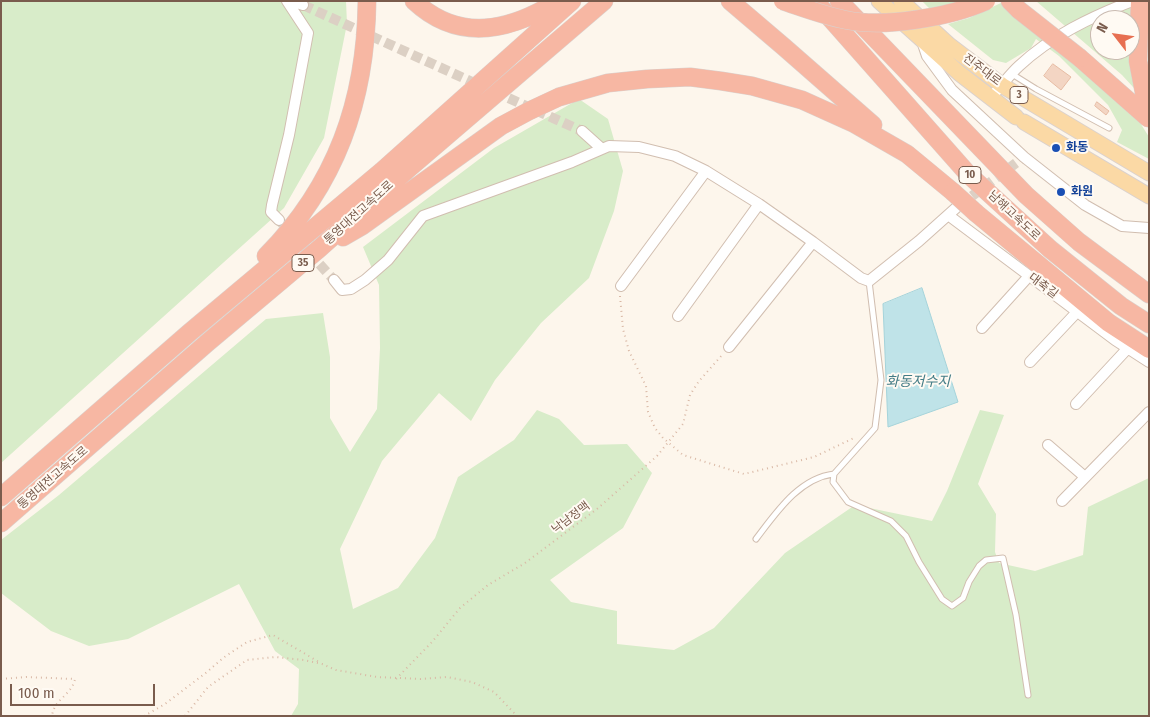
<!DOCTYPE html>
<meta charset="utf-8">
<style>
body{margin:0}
#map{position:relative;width:1150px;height:717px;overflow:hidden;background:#fdf6ec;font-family:"Fira Sans Condensed",sans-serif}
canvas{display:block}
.frame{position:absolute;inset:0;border:2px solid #7a5c4d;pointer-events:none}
.north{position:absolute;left:1090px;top:10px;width:50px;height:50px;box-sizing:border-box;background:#fffaf3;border:1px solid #cabbb1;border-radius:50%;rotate:300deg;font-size:14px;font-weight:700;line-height:20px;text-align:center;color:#7a5c4d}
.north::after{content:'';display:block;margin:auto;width:18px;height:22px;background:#e76f51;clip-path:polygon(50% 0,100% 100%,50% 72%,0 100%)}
.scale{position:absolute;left:10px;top:684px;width:145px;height:22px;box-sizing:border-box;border:2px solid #7a5c4d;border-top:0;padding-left:6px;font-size:15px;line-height:18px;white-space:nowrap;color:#7a5c4d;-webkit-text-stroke:4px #fffaf3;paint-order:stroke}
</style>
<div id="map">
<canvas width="1150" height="717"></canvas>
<div class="frame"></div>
<div class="north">N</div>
<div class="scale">100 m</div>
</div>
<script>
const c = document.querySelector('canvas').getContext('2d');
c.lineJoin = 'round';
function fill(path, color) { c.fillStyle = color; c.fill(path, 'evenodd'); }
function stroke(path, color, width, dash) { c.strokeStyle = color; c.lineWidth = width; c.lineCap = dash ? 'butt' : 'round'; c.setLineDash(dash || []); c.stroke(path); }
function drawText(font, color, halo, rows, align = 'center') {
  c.font = font + ' "Fira Sans Condensed","Noto Sans KR",sans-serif'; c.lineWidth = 4; c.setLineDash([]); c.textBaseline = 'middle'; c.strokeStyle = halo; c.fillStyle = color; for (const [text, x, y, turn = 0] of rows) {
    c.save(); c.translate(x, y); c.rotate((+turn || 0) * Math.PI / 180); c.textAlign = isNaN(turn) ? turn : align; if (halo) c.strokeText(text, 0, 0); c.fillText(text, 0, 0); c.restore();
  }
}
fill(new Path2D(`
 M1,1h345l1,23 -23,114 -40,70 -283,255z
 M922,1h52l-42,10z
 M1036,1h97l11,98 -22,-24zM1100,20h30v30h-30z
 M1003,2l136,119 10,16v22l-32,-17 5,-12 -14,-25 -49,-49 -23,-17 -5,9 -25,15 -13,-3 -45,-36 21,-6z
 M579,99l29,20 15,52 -9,40 -25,67 -48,45 -46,57 -24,41 -32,-28 -57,68 -42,88 13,60 45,-21 37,-50 23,-61 56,-37 23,-30 22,9 25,26 43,-1 25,29 -29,55 -73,52 21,22 46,9v33l57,6 40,-22 71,-75 70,-48 77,16 15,-30 33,-81 24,5 -26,69 18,30 -1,38 4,11 36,8 48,-16 5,-48 61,-29v238h-858l7,-12 1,-35 -24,-18 -36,-67 -111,55 -39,7 -38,-15 -50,-38v-53l58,-45 207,-176 57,-6 7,44v61l20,34 27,-43 3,-61 -1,-63 -16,-38 131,-99z`), '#d8ecc9');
const water = new Path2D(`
 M922,288l36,114 -70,25 -5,-123z`);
fill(water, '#bfe3e8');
stroke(water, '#a5d3da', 1);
const building = new Path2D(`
 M1053,64l18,13 -10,13 -17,-14z
 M1097,102l12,9 -3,4 -11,-9z`);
fill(building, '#f3d5c3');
stroke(building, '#e6bba3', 1);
stroke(new Path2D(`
 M303,5l178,81
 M495,92l87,39
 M960,205l64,-48
 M279,220l55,60`), '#dcd0c4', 10, [10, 5]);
const service = new Path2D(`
 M1012,74l24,15 73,39
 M869,281l12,99 -6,48 -41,46 -1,8 15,20 43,19 15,15 13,26 23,37 10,7 11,-8 6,-16 10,-16 7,-6 17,-2 13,57 12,80
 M756,539c20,-26 43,-61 78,-65`);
const minor = new Path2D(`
 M291,1l12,4
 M922,41l5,15 25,34 72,67 61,48 37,21 27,2
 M991,97c10,-10 18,-22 28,-31 32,-30 72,-49 113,-65
 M582,131l20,18
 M948,215l167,125 34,22
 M279,220l-8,-8 1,-7 17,-70 19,-102 -21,-32
 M334,280l8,10 9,-1 14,-9 23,-20 35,-44 149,-54 37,-16 30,1 36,9 31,15
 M621,286l85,-115 53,33 54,38
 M678,316l81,-112
 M982,328l47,-52
 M729,347l84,-105 48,36 8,3 50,-40 38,-34
 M1030,362l47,-50
 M1076,404l52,-56
 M1048,445l37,32
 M1062,501l87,-89`);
const primary = new Path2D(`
 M879,1l80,72 57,44
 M901,1l48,44 54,41 146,87
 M1024,122l125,74`);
const motorway = new Path2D(`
 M414,1c45,42 96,30 144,0
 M730,1l54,46 89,78
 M815,1l153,173 82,75 71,57 28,18
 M839,1l187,194 53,47 70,52
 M1010,1l9,9
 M1140,1l-2,60 11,57
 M1080,58l68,60
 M976,213l133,110 40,26
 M343,237l19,-11 139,-100 28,-15 30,-14 49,-14 39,-4 43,-2 31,4 31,5 50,14 51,23 54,31 46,38
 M266,256c70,-71 100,-155 101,-255
 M1,497l188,-164 193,-162 190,-170
 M1,523l206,-180 113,-95 87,-78 197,-169`);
stroke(service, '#d1beb0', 7);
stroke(minor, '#d1beb0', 12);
stroke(primary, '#dad1cd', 17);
stroke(motorway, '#dad1cd', 19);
stroke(new Path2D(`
 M620,296l3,33 6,22 17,35 2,26 7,16 8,10 20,17 61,19 70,-17 42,-20
 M1,679l25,-2 49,2c-4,17 -21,20 -23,37
 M396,679l36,-37 28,-34 28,-23 37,-22 72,-54 60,-53 26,-32 7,-29 9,-14 23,-26
 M144,716l21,-12 42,-32 16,-14 24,-16 26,-7 46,27
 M185,716l23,-29 39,-27 28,-3 29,3 18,4 14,6 41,7 43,2 27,-2 25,5 22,10 23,24`), '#d9b8a5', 2, [1, 4]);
stroke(service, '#fff', 5);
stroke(minor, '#fff', 10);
stroke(primary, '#fbd9a5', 15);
stroke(motorway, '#f7b7a3', 18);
const motorwayBridge = new Path2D(`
 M783,1c21,7 42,15 63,19 39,8 104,-3 140,-19
 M1019,10l61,48
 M953,192l23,21`);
stroke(motorwayBridge, '#dad1cd', 19, []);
stroke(motorwayBridge, '#f7b7a3', 18);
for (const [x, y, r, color] of [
 [1056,148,5,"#1a4fb4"],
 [1061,192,5,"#1a4fb4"]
]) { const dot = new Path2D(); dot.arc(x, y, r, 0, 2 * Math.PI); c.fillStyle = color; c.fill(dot); stroke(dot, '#fffaf3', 2); }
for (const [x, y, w] of [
 [1019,95,18],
 [970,175,22],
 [303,263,22]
]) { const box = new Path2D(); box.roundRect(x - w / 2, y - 8.5, w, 17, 4); c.fillStyle = '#fffaf3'; c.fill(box); stroke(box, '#7a5c4d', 1); }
drawText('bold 11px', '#7a5c4d', null, [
 ["3",1019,95],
 ["10",970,175],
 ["35",303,263]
]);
drawText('12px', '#7a5c4d', '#fffaf3', [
 ["진주대로",982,70,37],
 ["통영대전고속도로",359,213,-42],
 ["남해고속도로",1014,216,43],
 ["대축길",1043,286,37],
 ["통영대전고속도로",53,478,-41],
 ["낙남정맥",571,518,-37]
]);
drawText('bold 12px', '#164399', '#fffaf3', [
 ["화동",1066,148],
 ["화원",1071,192]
], 'left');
drawText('italic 14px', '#437c86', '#fffaf3', [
 ["화동저수지",918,382]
]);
</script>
